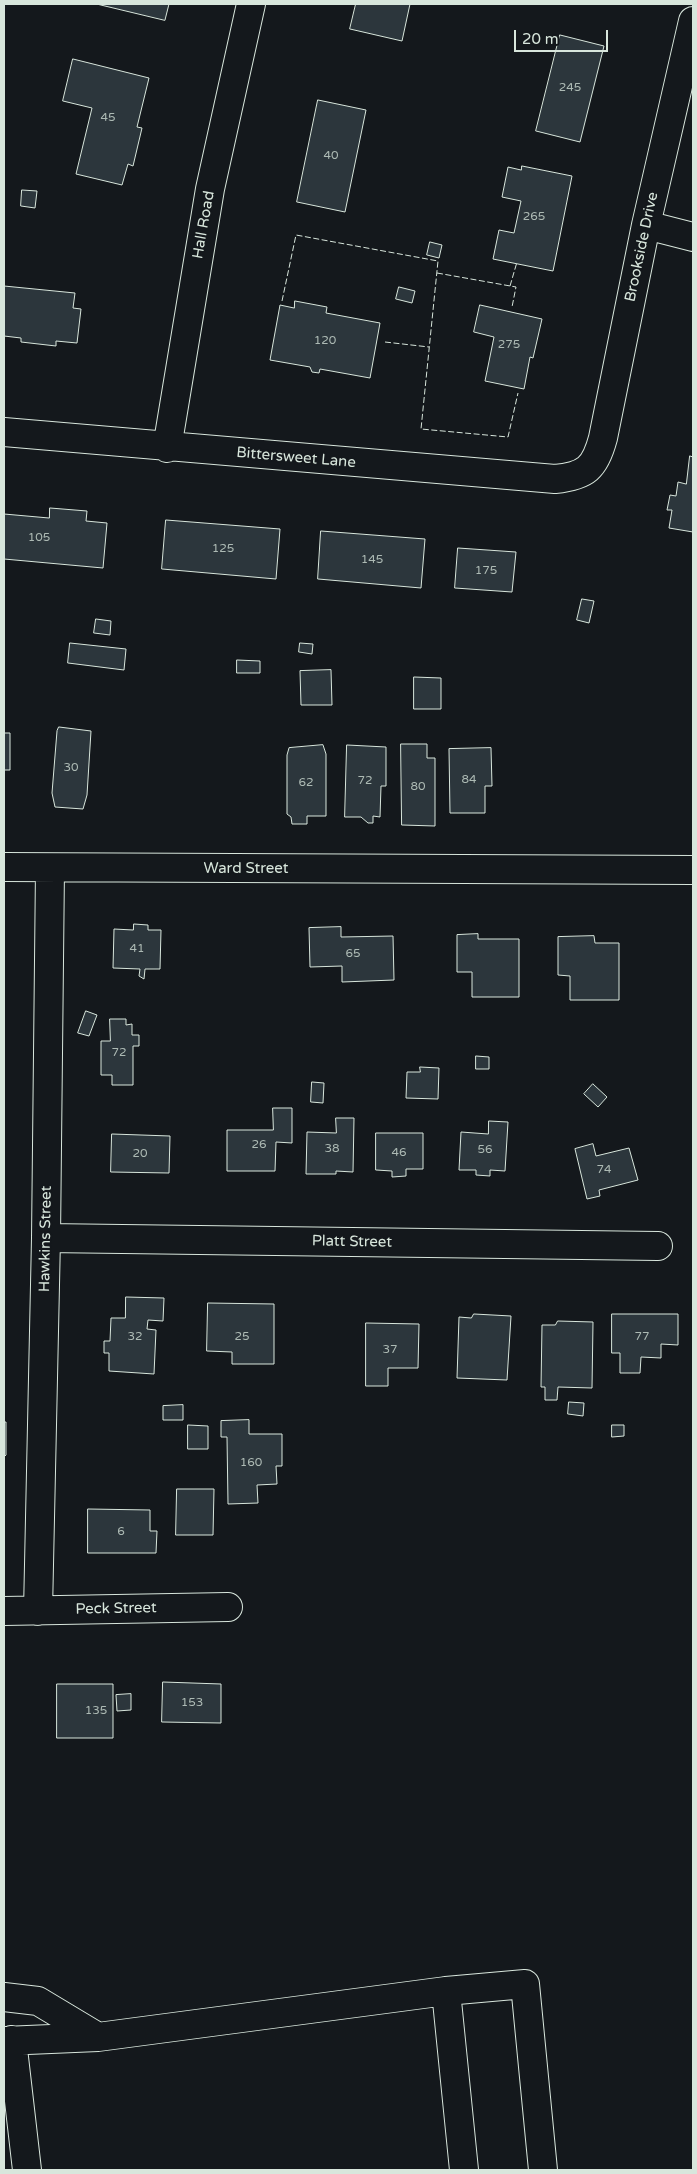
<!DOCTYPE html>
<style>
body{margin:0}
#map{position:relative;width:697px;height:2174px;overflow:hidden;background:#14181c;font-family:"Varela Round",sans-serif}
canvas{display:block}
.frame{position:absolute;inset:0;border:5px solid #d8e6dc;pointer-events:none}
.scale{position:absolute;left:514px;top:30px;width:94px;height:22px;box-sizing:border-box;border:2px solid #d8e6dc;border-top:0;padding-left:6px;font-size:15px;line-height:18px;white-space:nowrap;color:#d8e6dc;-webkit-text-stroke:4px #14181c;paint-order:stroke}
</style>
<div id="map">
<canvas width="697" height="2174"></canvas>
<div class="frame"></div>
<div class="scale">20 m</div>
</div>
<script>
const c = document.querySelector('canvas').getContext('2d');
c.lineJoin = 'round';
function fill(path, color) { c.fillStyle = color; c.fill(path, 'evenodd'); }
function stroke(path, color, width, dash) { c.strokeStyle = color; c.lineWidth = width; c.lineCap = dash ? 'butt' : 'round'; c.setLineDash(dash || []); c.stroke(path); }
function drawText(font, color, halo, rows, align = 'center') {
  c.font = font + ' "Varela Round",sans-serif'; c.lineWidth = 4; c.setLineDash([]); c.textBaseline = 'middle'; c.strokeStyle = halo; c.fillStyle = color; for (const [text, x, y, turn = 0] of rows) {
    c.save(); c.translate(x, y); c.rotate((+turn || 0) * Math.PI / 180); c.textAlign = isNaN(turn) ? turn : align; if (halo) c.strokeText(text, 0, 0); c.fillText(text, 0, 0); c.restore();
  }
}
const building = new Path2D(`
 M97,4h72l-4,16z
 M356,4h54l-8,37 -52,-12z
 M560,35l44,11 -24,96 -44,-11z
 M73,59l76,19 -12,49 5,1 -9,38 -5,-2 -6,21 -46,-11 16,-66 -29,-7z
 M318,100l48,10 -21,102 -48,-10z
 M522,166l50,10 -19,95 -60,-12 6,-29 15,3 7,-32 -19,-4 6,-30 13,3z
 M22,190l15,1 -2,17 -14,-2z
 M430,242l12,3 -3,13 -12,-3z
 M4,286l71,7 -2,15 8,1 -4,34 -21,-2v5l-35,-4v-4l-17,-2z
 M399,287l16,4 -3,12 -16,-4z
 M295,301l32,6 -1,6 54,10 -10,55 -50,-9 -1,4 -7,-1 -2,-5 -40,-7 10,-55 14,3z
 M480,305l62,14 -9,39 -3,-1 -6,32 -39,-8 9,-44 -20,-5z
 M690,456l3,1v75l-24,-4 3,-18h-5l3,-15 6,1 2,-14 8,2z
 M50,508l37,3 -1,10 21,2 -4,45 -99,-9v-45l45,4z
 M166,520l114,9 -4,50 -114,-10z
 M321,531l104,8 -4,49 -103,-9z
 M458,548l58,4 -4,40 -57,-4z
 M582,599l12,2 -5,22 -12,-3z
 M96,619l15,2 -1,14 -16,-2z
 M70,643l56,6 -2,21 -56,-7z
 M300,643l13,1 -1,10 -13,-2z
 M237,660l23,1v12h-23z
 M331,670l1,35h-31l-1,-34z
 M414,677l27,1v31h-27z
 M59,727l32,4 -4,64 -4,14 -28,-2 -3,-14 5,-62z
 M4,733h6v37h-6z
 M401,744h26v14h8v68l-33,-1z
 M323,745l3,9v62h-19v8h-15l-1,-7 -4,-3v-59l2,-7z
 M347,745l39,2v39h-5l-1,31 -7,-1v7h-5l-7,-6h-16z
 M491,748l1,38h-7v27h-35l-1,-64z
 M134,924l14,1v5h13l-1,39h-15l-1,10 -5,-3 1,-7 -27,-1 1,-39 19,1z
 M341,927v10l52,-1 1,44 -52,2v-16l-32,1 -1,-39z
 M478,934v5h41v58h-47v-25h-15v-37z
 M594,936l1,7h24v57h-49v-24l-12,-1v-38z
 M86,1011l11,4 -8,21 -11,-3z
 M110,1019h16v6l6,-1v11h7v11h-6v39h-21v-10h-11v-34h9z
 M476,1056l13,1v12h-13z
 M420,1067l19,1 -1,31 -32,-1 1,-26h13z
 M312,1082l12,1 -1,20 -12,-1z
 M593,1084l14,13 -9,10 -14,-13z
 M273,1108h19v35l-16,-1 -1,29h-48v-41h46z
 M336,1118h18l-1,54 -17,-1v3h-30l1,-42 29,1z
 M489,1121l19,1 -3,49 -15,-1v6l-14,-1v-5h-17l2,-38 27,2z
 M376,1133h47v36h-17v7l-14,1v-6l-16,-1z
 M112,1134l58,2 -1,37 -58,-1z
 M593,1144l3,12 33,-8 9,32 -39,10 1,6 -13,3 -12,-50z
 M126,1297l38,1 -1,23 -15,-1 -1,9 9,1 -2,44 -45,-3v-18h-5v-12h6l1,-23h14z
 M208,1303l66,1v60h-42v-12l-25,-1z
 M474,1314l37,2 -4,64 -50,-2 2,-61 12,1z
 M612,1314h66v31l-17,-1v14l-20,-1 -1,16h-20v-20h-8z
 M558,1321l35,1 -1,66 -34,-1 -1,13h-12v-13h-4l1,-62h13z
 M366,1323l53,1 -1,44h-30v18h-22z
 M569,1402l15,1 -1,13 -15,-2z
 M183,1405v15h-20v-14z
 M249,1420v14h33v32h-6l1,18 -20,1 1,18 -30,1 -1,-67h-6v-16z
 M4,1422h2v33l-2,2z
 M188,1425l20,1v23h-20z
 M612,1425h12v11l-12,1z
 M177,1489h37l-1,46h-37z
 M88,1509l62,1v21h7l-1,22h-68z
 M163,1682l58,2v39l-59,-1z
 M57,1684h56v54h-56z
 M131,1694v16l-14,1 -1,-16z`);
fill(building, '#2c363c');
stroke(building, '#d8e6dc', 1);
const minor = new Path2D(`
 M646,225l47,12
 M4,432l551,47c31,-3 40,-11 48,-41l43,-213 47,-204
 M167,448l43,-259 41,-185
 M4,867l689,3
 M46,1238l612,8
 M4,1611l224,-4
 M38,1611l8,-373 4,-370
 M446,1991l79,-7 18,186
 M4,1997l34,4 60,36
 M12,2040l15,130
 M4,2041l94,-4 348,-46 18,179`);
stroke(minor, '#d8e6dc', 30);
stroke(minor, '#14181c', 28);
stroke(new Path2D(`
 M437,273l79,14 -4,20
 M510,286l7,-24
 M282,301l14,-66 142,26 -17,168 87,8 10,-44
 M385,342l44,5`), '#d8e6dc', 1, [6, 2.5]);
drawText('12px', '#adbab4', null, [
 ["245",570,88],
 ["45",108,118],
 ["40",331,156],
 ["265",534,217],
 ["120",325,341],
 ["275",509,345],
 ["105",39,538],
 ["125",223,549],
 ["145",372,560],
 ["175",486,571],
 ["30",71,768],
 ["84",469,780],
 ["72",365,781],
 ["62",306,783],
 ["80",418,787],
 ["41",137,949],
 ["65",353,954],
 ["72",119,1053],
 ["26",259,1145],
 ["38",332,1149],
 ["56",485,1150],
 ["46",399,1153],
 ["20",140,1154],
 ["74",604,1170],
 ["32",135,1337],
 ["25",242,1337],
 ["77",642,1337],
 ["37",390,1350],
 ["160",251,1463],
 ["6",121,1532],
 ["153",192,1703],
 ["135",96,1711]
]);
drawText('15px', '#d8e6dc', '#14181c', [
 ["Hall Road",204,225,-80],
 ["Brookside Drive",642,247,-78],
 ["Bittersweet Lane",296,458,5],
 ["Ward Street",246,869],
 ["Hawkins Street",46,1239,-89],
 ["Platt Street",352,1242,1],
 ["Peck Street",116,1609,-1]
]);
</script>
